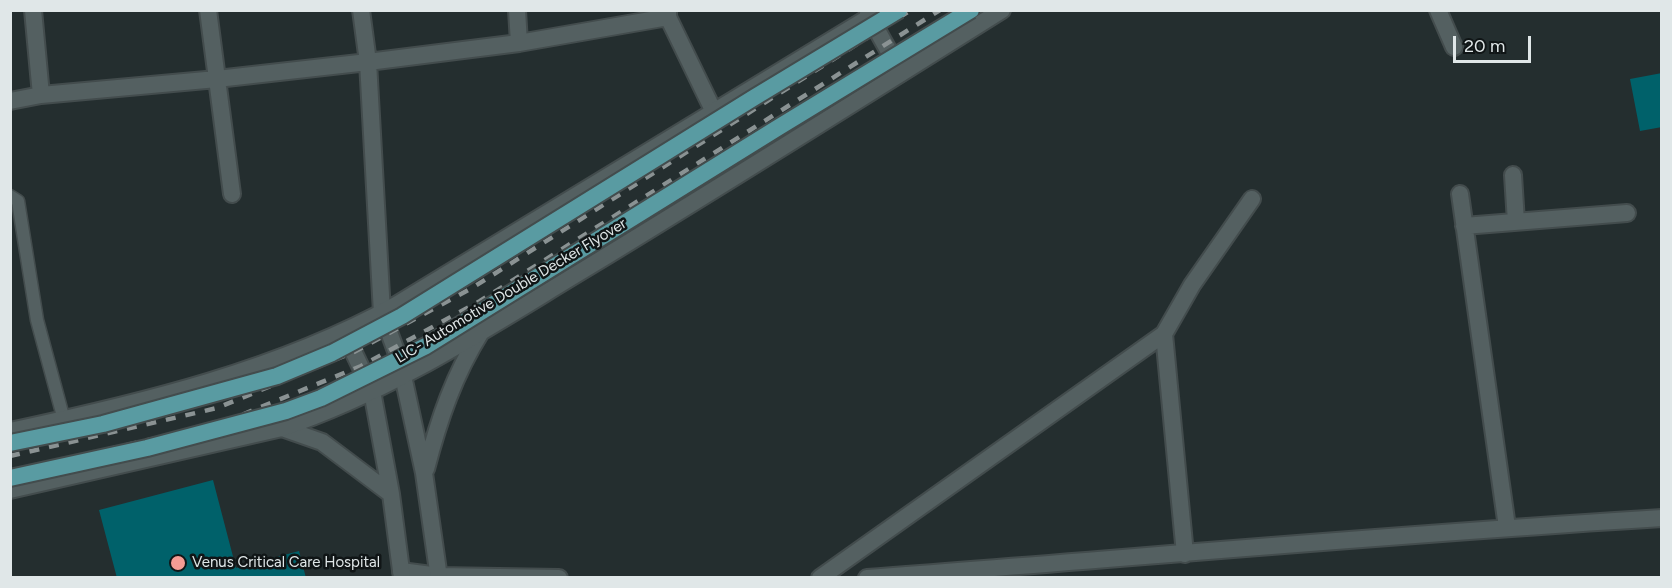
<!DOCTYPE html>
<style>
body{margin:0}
#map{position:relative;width:1672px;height:588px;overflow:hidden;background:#242e2f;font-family:Figtree,sans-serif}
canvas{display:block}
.frame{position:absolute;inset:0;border:12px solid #e0e7e8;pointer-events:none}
.scale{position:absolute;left:1453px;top:36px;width:78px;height:27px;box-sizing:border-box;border:3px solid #e0e7e8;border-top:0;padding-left:8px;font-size:18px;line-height:21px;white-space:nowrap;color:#e0e7e8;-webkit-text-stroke:4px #101516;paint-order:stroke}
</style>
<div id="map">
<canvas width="1672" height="588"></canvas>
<div class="frame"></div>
<div class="scale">20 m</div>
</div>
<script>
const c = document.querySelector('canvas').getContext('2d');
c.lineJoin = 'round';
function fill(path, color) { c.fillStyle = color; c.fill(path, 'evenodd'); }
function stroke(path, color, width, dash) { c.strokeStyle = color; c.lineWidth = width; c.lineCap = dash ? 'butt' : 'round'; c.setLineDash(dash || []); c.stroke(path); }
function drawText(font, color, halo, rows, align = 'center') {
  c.font = font + ' Figtree,sans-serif'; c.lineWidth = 5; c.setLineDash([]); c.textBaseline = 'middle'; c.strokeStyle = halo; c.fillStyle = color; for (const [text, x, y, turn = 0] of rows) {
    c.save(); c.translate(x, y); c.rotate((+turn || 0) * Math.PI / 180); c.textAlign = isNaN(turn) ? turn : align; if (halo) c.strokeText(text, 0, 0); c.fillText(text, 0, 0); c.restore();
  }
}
fill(new Path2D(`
 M1662,73v54l-22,4 -10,-52z
 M213,480l23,88 63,-17 7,27h-189l-18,-68z`), '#00616a');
const service = new Path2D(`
 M10,196l8,5 19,119 27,100`);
const minor = new Path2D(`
 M33,10l8,85 176,-16 15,115
 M208,10l9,69 151,-17 14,251
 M361,10l7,52 151,-19
 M517,10l2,33 149,-26
 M668,10v7l46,95
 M1438,10l16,37
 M868,14l33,59
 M10,101l31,-6
 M1513,175l3,47
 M1460,194l47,333
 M1464,226l163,-13
 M1164,334l21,220
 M401,571l38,5 120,2
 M820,578l344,-244 28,-49 60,-86
 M867,578c265,-20 529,-44 795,-60`);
const tertiary = new Path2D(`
 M382,313l18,49 24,111 15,105
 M344,332l28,59 19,103 11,84
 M282,428l40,14 69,52
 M426,469c13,-50 28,-94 55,-137`);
const secondary = new Path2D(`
 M10,431c132,-28 268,-61 386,-126l485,-295
 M10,490l272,-62c111,-37 208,-102 308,-162 138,-84 275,-170 412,-256`);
stroke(service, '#434c4d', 15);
stroke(minor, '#434c4d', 20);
stroke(tertiary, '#434c4d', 20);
stroke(secondary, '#434c4d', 20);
stroke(service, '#546061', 12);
stroke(minor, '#546061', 16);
stroke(tertiary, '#546061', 16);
stroke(secondary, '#546061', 16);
stroke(new Path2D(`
 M10,456l207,-48 137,-56 118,-64 439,-278
 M10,472l212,-49 139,-57 119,-65 460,-291`), '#8a9293', 4.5, [10, 10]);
const primaryBridge = new Path2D(`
 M10,443l93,-19 174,-48 55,-23 70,-37 353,-219 144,-87
 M10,478l137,-30 139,-37 35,-13 105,-52 353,-219 192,-117`);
stroke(primaryBridge, '#434c4d', 20, []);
stroke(primaryBridge, '#599ba2', 16);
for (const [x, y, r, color] of [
 [178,563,8,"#f59c94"]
]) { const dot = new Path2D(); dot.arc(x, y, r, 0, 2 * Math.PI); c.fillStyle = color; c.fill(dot); stroke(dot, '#101516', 2); }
drawText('15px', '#e0e7e8', '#101516', [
 ["LIC- Automotive Double Decker Flyover",511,291,-31]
]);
drawText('15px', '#e0e7e8', '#101516', [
 ["Venus Critical Care Hospital",192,563]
], 'left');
</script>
